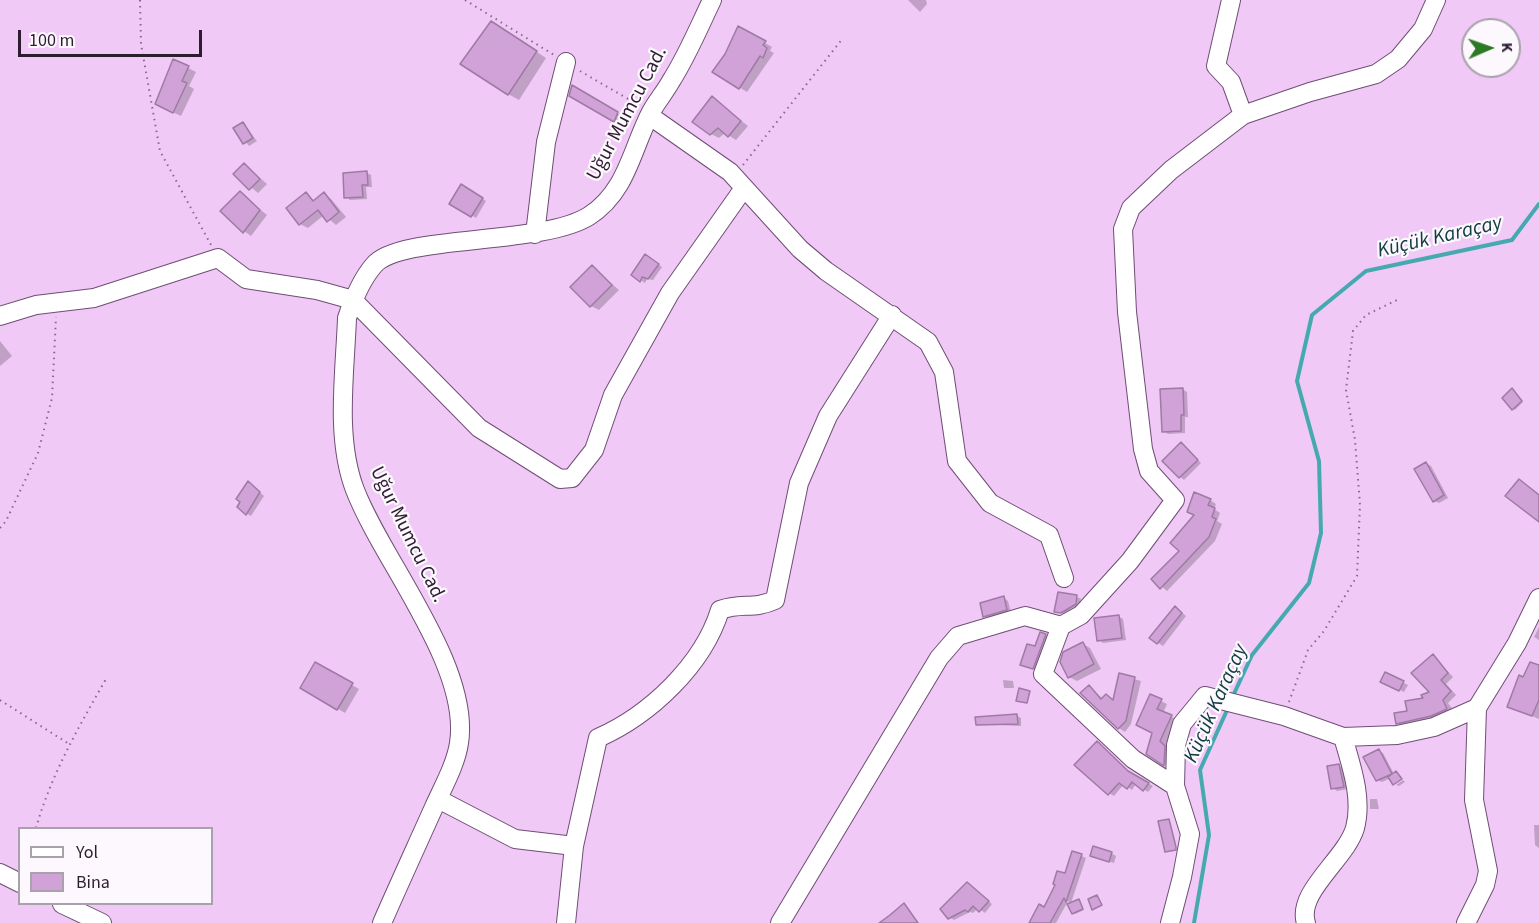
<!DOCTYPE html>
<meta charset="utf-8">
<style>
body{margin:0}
#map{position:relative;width:1539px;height:923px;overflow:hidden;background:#f0c9f6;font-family:"Source Sans 3",sans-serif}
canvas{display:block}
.legend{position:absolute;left:18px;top:827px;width:195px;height:78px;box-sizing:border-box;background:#fcf8fd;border:2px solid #a9a1ab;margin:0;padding:8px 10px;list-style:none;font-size:18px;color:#2d1e2f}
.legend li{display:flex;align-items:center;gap:12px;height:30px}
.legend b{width:30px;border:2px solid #a9a1ab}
.north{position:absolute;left:1461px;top:18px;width:60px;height:60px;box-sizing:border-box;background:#fcf8fd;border:2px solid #a9a1ab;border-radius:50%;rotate:88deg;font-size:16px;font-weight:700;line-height:24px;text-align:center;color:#2d1e2f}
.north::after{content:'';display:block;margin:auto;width:21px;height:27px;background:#2c7b24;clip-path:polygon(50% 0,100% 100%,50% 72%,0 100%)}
.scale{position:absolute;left:18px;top:30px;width:184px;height:27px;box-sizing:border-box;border:3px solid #2d1e2f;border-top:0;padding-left:8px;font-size:18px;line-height:21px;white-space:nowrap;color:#2d1e2f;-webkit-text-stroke:4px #fcf8fd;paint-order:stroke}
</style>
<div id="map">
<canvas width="1539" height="923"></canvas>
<ul class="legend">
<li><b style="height:8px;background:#fff"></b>Yol</li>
<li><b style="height:16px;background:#d1a2d8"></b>Bina</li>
</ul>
<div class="north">K</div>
<div class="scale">100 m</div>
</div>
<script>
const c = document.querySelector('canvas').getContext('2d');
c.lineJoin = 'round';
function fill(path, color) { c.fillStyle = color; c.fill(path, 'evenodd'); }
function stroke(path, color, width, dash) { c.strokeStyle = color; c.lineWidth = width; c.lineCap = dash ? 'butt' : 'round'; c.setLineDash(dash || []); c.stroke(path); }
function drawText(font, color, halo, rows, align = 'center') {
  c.font = font + ' "Source Sans 3",sans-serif'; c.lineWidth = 4.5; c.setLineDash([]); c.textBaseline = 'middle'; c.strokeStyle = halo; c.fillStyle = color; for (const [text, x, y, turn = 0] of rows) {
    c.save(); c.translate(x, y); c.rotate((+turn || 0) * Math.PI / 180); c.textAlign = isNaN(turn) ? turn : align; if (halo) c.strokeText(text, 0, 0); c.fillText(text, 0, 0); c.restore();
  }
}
fill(new Path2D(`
 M908,0h18l1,4 -7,8z
 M739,28l33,19 -2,4 4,2 -27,39 -33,-20 13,-17z
 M502,29l44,29 -27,42 -11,-6z
 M174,61l22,11 -7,14 5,3 -13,27 -17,-8z
 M572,89l50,27 -3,8 -48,-29z
 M712,98l36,28 -12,14 -11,-7 -6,5 -8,-4z
 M243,124l14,17 -8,5 -14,-17z
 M244,164l23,20 -9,9 -23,-19z
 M367,173l4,2 1,12h-6l1,12 -17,1 -4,-3z
 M462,186l24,15 -10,17 -25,-15z
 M240,193l27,22 -16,21 -7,-5z
 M306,194l9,7 9,-7 7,5 15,18 -10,8 -12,-10 -16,13 -8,-4 -12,-16z
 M650,259l12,8 -9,13 -6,-1 -2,4 -12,-8z
 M592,267l27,23 -20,20 -8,-4z
 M0,341l12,15 -12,10z
 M1182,389l5,3 1,25h-3v16l-17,1 -5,-3z
 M1514,391l9,11 -8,8 -2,-1z
 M1181,444l20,19 -17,17 -4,-3z
 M1426,463l5,3 17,32 -9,5 -5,-2z
 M253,486l11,10 -13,20 -5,-3 -3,-11z
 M1210,500l6,4 -2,5 6,4 -3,8 5,3 -7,17 -48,50 -14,-12 29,-28z
 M1077,597l4,2 -3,9 -11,7 -11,-4z
 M1004,598l4,3 3,11 -22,6 -5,-2z
 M1180,611l6,5 -23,30 -12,-8z
 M1118,616l5,3 3,21 -23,3 -4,-3z
 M1539,627v13l-5,-3z
 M1046,635l7,4 -12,33 -19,-8z
 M1083,644l7,4 11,21 -24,12 -8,-4z
 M1433,656l20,21 -7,7 10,11 -8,8 5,7 -16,9 -34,7 -6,-3 35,-30z
 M315,664l44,25 -14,24 -43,-25z
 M1539,667v52l-31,-13 16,-27z
 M1386,674l22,11 -4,7 -17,-8z
 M1120,675l21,6 -10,43 -6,8 -6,-4 -30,-41 14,12 3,-3 8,5z
 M1003,680l10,1 1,7h-10z
 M1161,701l6,3 -4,9 15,7 -12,26 5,5 -1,16 -22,-14 6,-20 -10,-5z
 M1017,716l4,2v8l-44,-2z
 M1097,743l36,32 20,11 -5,6 -12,-8 -4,6 -8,-6 -10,12 -5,-3z
 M1379,751l4,2 11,21 8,3 -8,6 -3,-5 -9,4 -5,-2z
 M1339,766l5,3 4,20 -11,2 -4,-3z
 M1403,780l2,2 -6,4 -3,-1z
 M1370,799h7l2,10h-9z
 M1534,825h5v23l-4,-3z
 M1073,852l13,6 -15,45 -3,-2 -12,22h-25l13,-14 22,-34z
 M1111,853l5,3 -2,7 -18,-5z
 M971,887l21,17 -7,9 -7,-5 -5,5 -3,-1 -16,8 -5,-3z
 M1078,901l6,9 -9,4 -1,-1z
 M904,904l15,19h-39z`), '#0003');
stroke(new Path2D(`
 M1232,698l20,-43 57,-72 12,-50 -2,-72 -22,-80 15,-66 54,-44 146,-31 27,-36
 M1194,923l15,-88 -9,-65 28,-62`), '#47a9b0', 4);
const building = new Path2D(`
 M491,21l46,30 -29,44 -48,-31z
 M738,26l28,15 -3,4 4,3 -4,10 -3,-2 -21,33 -27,-17 13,-18z
 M173,59l16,7 -7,15 5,2 -14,30 -18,-9z
 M572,85l46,27 -4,10 -45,-26z
 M712,96l29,25 -13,16 -10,-9 -8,7 -18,-13z
 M243,122l10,16 -10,6 -10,-16z
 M244,163l16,16 -11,11 -16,-16z
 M367,171l1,14h-6l1,12 -19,1 -1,-25z
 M461,184l22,14 -12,19 -22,-13z
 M240,191l20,19 -17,23 -23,-22z
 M306,192l7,9 11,-9 15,20 -12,10 -9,-12 -19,15 -13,-17z
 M645,254l14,10 -11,15 -6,-2 -2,5 -9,-7z
 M592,265l20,20 -22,22 -20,-20z
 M1183,388l1,27h-3v16l-19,1 -2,-43z
 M1512,388l10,13 -10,9 -10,-12z
 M1181,442l17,18 -19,18 -17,-17z
 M1426,462l18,33 -11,7 -19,-33z
 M1519,479l20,16v27l-34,-26z
 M248,481l12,11 -14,23 -9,-8 3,-5 -4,-3z
 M1194,492l17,7 -3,6 7,3 -3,9 4,2 -7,18 -49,52 -9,-10 28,-28 -9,-8 24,-28 -7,-3z
 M1058,592l19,3 -1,9 -15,9 -7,-1z
 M1004,596l3,14 -24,7 -3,-14z
 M1175,606l7,7 -25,31 -8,-6z
 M1119,615l3,23 -25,3 -3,-23z
 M1040,632l6,2 -13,35 -13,-4 7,-21 8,2z
 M1083,642l11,22 -26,14 -8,-16 3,-10z
 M1433,654l15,19 -7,7 10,11 -8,9 4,9 -16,7 -35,8 -2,-11 13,-2 -2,-10 18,-3 -2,-3 8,-3 -18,-19z
 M315,662l38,21 -16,27 -37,-22z
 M1530,662l9,3v35l-7,16 -25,-9 12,-32 4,2z
 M1385,672l19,9 -5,10 -19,-9z
 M1119,673l16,4 -9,44 -8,8 -38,-36 9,-8 12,14 5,-5 7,6z
 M1019,688l11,3 -3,12 -11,-2z
 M1150,694l12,5 -5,10 15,6 -12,26 5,5 -1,20 -18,-12 6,-21 -16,-8z
 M1017,714l1,10 -42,1 -1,-8z
 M1097,741l31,30 21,12 -6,8 -11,-9 -5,7 -8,-6 -11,12 -34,-30z
 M1379,749l13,25 4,-3 6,8 -9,6 -5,-8 4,-3 -16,7 -13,-24z
 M1339,764l5,23 -13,2 -4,-23z
 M1169,819l7,28v3l-11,2 -7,-31z
 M1093,846l19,6 -3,10 -19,-6z
 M1072,851l10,3 -16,48 -2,-4 -14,25h-21l10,-19 5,3 11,-22 -2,-1 4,-13 8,2z
 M967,882l22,19 -10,11 -6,-6 -5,6 -3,-2 -17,9 -8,-10z
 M1097,895l5,10 -10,5 -4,-11z
 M1079,899l4,10 -11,5 -5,-10z
 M904,903l14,20h-39l11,-8z`);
fill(building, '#d1a2d8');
stroke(building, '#9e7aa4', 1.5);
const minor = new Path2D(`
 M1231,0l-15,66 15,16 12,33 67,-23 66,-18 22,-15 25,-30 13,-29
 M650,116l80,56 70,77 26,22 102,71 16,30 13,89 33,42 59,32 15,43
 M535,234l11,-92 20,-80
 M0,316l36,-11 58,-7 124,-40 28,21 71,11 36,10 126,128 81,51 12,-1 22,-28 19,-55 57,-102 74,-105
 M1175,786l-42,-27 -90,-85 18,-48 20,-11 49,-54 45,-61 -26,-29 -6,-22 -16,-137 -4,-83 8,-21 40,-38 72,-55
 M438,799l77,40 59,7
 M0,873l20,10
 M62,904l40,19
 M382,923c17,-39 35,-78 52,-116 9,-20 22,-43 25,-64 12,-77 -76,-181 -104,-253 -20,-52 -10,-117 -8,-172 6,-18 14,-38 27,-53 26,-31 167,-19 215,-49 38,-24 43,-68 62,-104 6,-11 14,-20 20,-31 16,-25 28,-54 41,-81
 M566,923l8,-77 24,-108c52,-23 105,-73 122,-128 22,-8 33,0 55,-10l24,-117 29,-67 64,-101
 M780,923l159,-265 19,-22 67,-20 36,10
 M1170,923l12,-46 8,-43 -15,-48 1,-41 6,-21 23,-28 79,20 59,21 54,-2 37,-8 43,-19 40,-65 22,-45
 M1306,923c-10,-31 40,-64 49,-95 8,-30 -4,-63 -12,-91
 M1466,923l19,-38 3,-14 -14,-71 3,-92`);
stroke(minor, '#6f4e74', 20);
stroke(new Path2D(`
 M140,0l1,44 19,107 51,94
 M465,0l89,55
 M580,71l57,33
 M743,165l100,-127
 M0,528l6,-7 32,-68 14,-55 4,-81
 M0,700l69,44
 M1289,702l19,-52 16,-19 33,-55 3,-71 -5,-65 -9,-50 7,-59 13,-16 31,-15
 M36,828c15,-53 42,-100 70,-149`), '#856b89', 2, [1.5, 4.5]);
stroke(minor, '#fff', 18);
drawText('20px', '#2d1e2f', '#fcf8fd', [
 ["Uğur Mumcu Cad.",628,114,-62],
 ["Uğur Mumcu Cad.",407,535,64]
]);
drawText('italic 21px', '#0e3d40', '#fcf8fd', [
 ["Küçük Karaçay",1440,238,-13],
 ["Küçük Karaçay",1217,704,-66]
]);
</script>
